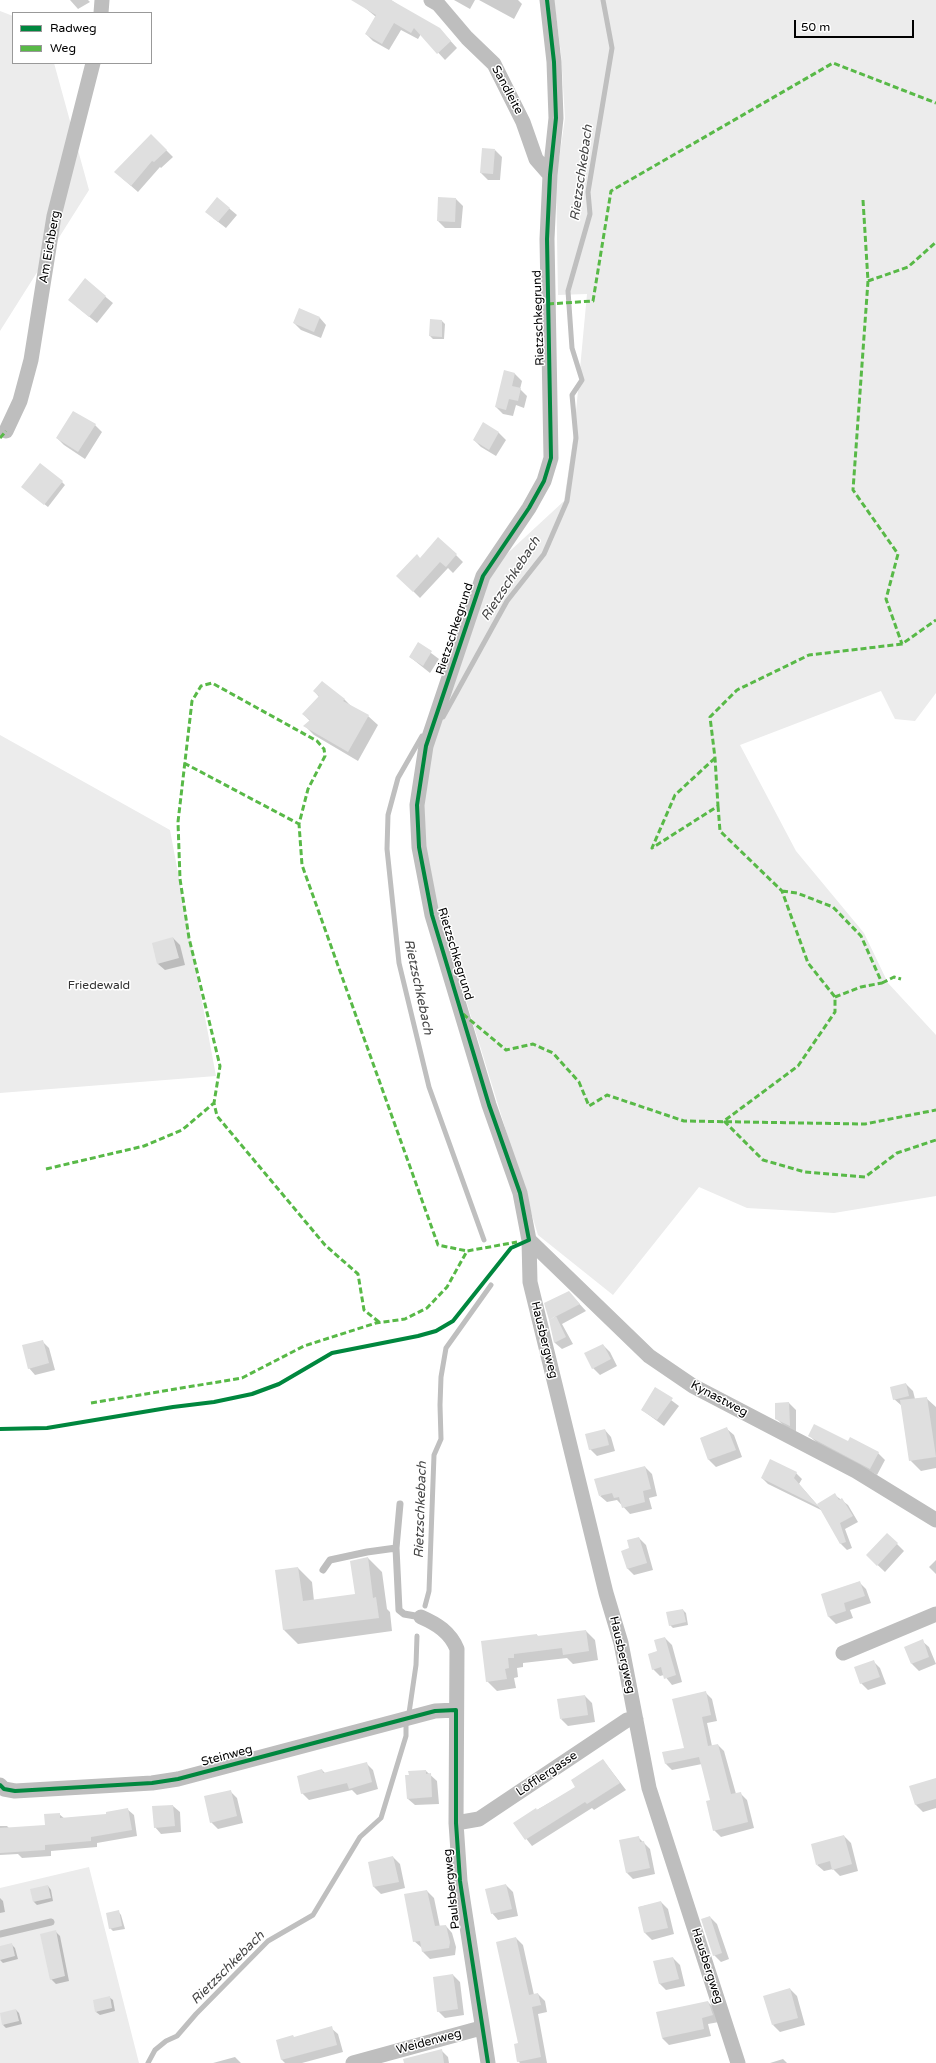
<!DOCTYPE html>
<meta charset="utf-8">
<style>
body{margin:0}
#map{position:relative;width:936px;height:2063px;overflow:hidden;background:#fff;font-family:"Varela Round",sans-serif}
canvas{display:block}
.legend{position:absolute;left:12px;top:12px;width:140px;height:52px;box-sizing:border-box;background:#fff;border:1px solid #999;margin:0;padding:5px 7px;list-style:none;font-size:12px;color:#000}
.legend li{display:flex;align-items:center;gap:8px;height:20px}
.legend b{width:20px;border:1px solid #999}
.scale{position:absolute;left:794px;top:20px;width:120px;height:18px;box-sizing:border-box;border:2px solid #000;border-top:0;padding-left:5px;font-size:12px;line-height:14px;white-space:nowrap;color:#000;-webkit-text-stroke:3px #fff;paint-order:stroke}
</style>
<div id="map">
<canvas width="936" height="2063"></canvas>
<ul class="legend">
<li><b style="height:5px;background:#00873e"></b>Radweg</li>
<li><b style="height:5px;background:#58b947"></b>Weg</li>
</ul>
<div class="scale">50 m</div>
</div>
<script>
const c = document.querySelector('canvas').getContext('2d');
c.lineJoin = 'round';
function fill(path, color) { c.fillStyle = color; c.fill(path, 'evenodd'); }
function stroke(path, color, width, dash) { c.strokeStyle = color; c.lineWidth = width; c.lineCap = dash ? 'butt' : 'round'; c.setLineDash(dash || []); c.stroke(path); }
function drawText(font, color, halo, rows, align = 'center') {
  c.font = font + ' "Varela Round",sans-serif'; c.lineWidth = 3; c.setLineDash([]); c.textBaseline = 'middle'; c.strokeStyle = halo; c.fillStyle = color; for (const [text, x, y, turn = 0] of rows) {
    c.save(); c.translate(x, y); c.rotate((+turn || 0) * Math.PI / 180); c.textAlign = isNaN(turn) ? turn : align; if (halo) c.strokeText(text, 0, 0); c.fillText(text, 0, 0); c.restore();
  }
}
fill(new Path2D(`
 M554,0h382v693l-21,28 -20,-2 -14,-28 -141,54 56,106 68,82 24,50 48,52v161l-102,17 -87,-5 -48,-21 -86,108 -75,-60 -119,-388 7,-101 57,-170 81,-75 10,-68 13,-139 -29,1 -2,-115 9,-62 -4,-64z
 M0,11l13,5v47h41l35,127 -89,141z
 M0,735l170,95 46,246 -216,17z
 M89,1867l50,196h-139v-175z`), '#ececec');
fill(new Path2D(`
 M70,0h18l2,2 -12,7z
 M367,0h24l56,37 10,11 -12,12 -24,-26 -3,5 -17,-9 -12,20 -16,-9 -7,-7 10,-17 -12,-10z
 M454,0h21l-5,9z
 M479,0h39l4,4 -8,15z
 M151,135l22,22 -12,11 -1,-1 -22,25 -16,-14z
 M495,150l7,7 -2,23h-12l-7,-7z
 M217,198l20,17 -11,13 -13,-10z
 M456,199l7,7 -2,22h-16l-7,-7z
 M85,280l28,23 -16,20 -21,-17z
 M320,318l6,7 -5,13 -20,-8 -7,-7z
 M442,321l3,3 -1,15h-11l-3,-3z
 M505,372l10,2 7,7 -2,8 7,7 -3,12 -8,-3 -3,11 -10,-2 -7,-7z
 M484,424l15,9 7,7 -10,16 -15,-9 -7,-7z
 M95,425l7,7 -17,27 -21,-14 -7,-7z
 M62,482l3,3 -17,22 -22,-17z
 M456,555l7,7 -10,11 -5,-5 -28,30 -22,-22 23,-17z
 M419,644l20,15 -9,14 -20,-16z
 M314,691l30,8 8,8 16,9 10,9 -20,36 -44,-26 -9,-9 5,-5 -7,-7 16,-17z
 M173,938l7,7 5,20 -20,5 -7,-6z
 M575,1299l11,12 -24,13 11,20 -11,5 -7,-6 -5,-22z
 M42,1341l7,7 6,22 -20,5 -6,-7z
 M603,1345l7,7 7,14 -17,9 -7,-7z
 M906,1384l7,7 2,8 11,-1 10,9v61l-15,3 -11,-11 -8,-54 -8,-7z
 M655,1388l24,18 -15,20 -22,-16z
 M789,1403l7,7v22l-13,-7 -7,-7z
 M727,1429l7,6 8,22 -26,10 -7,-7 -8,-22z
 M605,1430l6,7 4,14 -18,5 -7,-7z
 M810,1436l68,17 7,7 -8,15 -60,-32z
 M645,1467l7,7 5,22 -8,2 3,11 -22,5 -13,-14 -10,2 -7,-6z
 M796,1473l6,6 -3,5 21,24 15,-13 13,10 10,17 -13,7 7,19 -5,2 -6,-6 -18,-33 -55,-27 -6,-6z
 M887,1534l17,17 -19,21 -18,-17z
 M639,1538l7,7 7,25 -19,5 -7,-7 4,-19z
 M368,1558l14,14 5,37 3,3 2,19 -94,13 -14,-14 -8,-59 22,-3 14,14 2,19 42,-6z
 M936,1560v14l-7,-7z
 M859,1582l7,7 5,14 -21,7 3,8 -17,6 -7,-7 -7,-22z
 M683,1610l3,3 2,12 -15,3 -3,-3z
 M586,1631l9,9 3,20 -25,4 -6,-6 -44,5v4l-6,1 1,9 -4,1 2,10 -19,3 -10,-10 -5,-39 55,-7 2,2z
 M665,1638l7,7 10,37 -10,3 -8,-10 -4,1 -7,-7 5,-17z
 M922,1641l7,6 7,17 -17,7 -7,-7 -6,-17z
 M873,1661l7,7 6,16 -18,6 -7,-7z
 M705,1692l7,7 5,22 -10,2 5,23 6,-1 6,6 12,43 4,-1 7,7 7,28 -33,9 -7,-7 -3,-29 -9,-37 -30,6 -6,-6 -3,-11 22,-4z
 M585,1696l7,7 3,19 -27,4 -7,-7z
 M603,1760l23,30 -32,20 -2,-2 -60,38 -18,-23 63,-36z
 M366,1763l7,7 5,19 -21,6 -5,-5 -43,10 -7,-7 20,-23 4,4z
 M426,1771l11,10 2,23 -24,1 -7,-6z
 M936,1779v29l-13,4 -7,-7 -5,-18z
 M230,1791l7,7 6,25 -25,6 -7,-7z
 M173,1806l7,6 1,20 -20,2 -6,-7 -2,-20z
 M127,1809l7,6 3,21 -40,7v4l-46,4v5l-29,2 -4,-4 -18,1v-29h7l3,3 36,-3 13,-12 6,5 42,-4z
 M844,1836l7,7 7,28 -18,5 -7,-7 -9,2 -7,-6z
 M638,1837l12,12 5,25 -22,5 -6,-6z
 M393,1857l7,7 5,24 -24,6 -7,-7 -5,-24z
 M506,1885l7,7 5,24 -20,4 -6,-7z
 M48,1886l3,4 2,11 -16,4 -3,-3 -3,-12z
 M427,1891l7,7 6,29 6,-1 6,7 4,14 -1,8 -25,4 -7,-7 -1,-4 -8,-7z
 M0,1898l3,3 2,11 -5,1z
 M661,1902l7,7 6,25 -22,6 -7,-7 -6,-26z
 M118,1911l3,4 4,14 -12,2 -3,-3z
 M710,1917l7,7 12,35 -8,3 -7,-7z
 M55,1931l5,5 9,45 -13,3 -5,-5z
 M516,1938l7,7 11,50 4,-1 7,7 2,11 -9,2 9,49h-27l-2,-2 1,-17z
 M12,1945l3,3 3,11 -15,4 -3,-3v-13z
 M673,1958l7,7 5,21 -19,4 -7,-7z
 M453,1975l7,7 4,33 -19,3 -7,-7z
 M790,1989l7,7 8,29 -25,7 -7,-7z
 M109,1997l4,3 2,11 -15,4 -4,-3z
 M708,2002l7,7 4,13 -11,2 3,12 -42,9 -7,-7z
 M16,2010l3,3 3,11 -16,4 -3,-3z
 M331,2028l7,6 5,18 -41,11h-17l-3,-3 -5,-19 18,-3z
 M441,2050l7,7 1,6h-21z
 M235,2057l6,6h-28z
 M783,2059l4,4h-17z`), '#0003');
stroke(new Path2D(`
 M443,717l64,-116 37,-47 23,-53 9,-63 -4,-43 10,-15 -10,-32 -4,-57 22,-77 -2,-22 24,-144 -9,-48
 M422,736l-24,42 -10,37 -1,34 12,114 30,124 55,153
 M425,1606l4,-15 5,-136 7,-16 -1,-34 1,-28 5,-29 45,-63
 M409,1713l7,-48 1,-29
 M148,2063l7,-13 11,-9 11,-5 19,-22 72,-73 45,-26 47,-78 21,-19 25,-82v-13`), '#bfbfbf', 5);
fill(new Path2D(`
 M351,0h40l49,28 11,13 -14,13 -23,-26 -3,5 -17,-10 -12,21 -17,-10 11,-19z
 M151,134l16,16 -13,12 -2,-1 -21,25 -17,-14z
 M482,148l13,1 -2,25 -13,-1z
 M217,197l13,11 -12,14 -13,-10z
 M438,197l18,1 -1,24 -18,-1z
 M85,278l21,18 -17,21 -21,-17z
 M299,308l21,9 -6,15 -21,-9z
 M430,319l12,1v17l-13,-1z
 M504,370l11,3 -3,13 9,2 -3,13 -9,-2 -3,11 -11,-3z
 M73,411l23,13 -18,28 -22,-14z
 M483,422l16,10 -10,18 -16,-10z
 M40,463l23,18 -19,24 -23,-18z
 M438,537l19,17 -11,13 -6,-5 -27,30 -17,-16 21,-22 3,4z
 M418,642l14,9 -9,15 -14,-9z
 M322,681l23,18 -2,2 26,14 -21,37 -45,-26 7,-6 -8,-6 17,-18 -6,-5z
 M173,937l6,21 -22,6 -5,-21z
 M569,1291l11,13 -31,16 -5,-17z
 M556,1316l10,21 -12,6 -5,-23z
 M43,1340l6,23 -21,6 -6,-24z
 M603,1344l8,15 -19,10 -8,-16z
 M906,1383l3,13 -16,4 -3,-13z
 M655,1387l18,11 -16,22 -16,-10z
 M927,1397l9,60 -27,4 -9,-61z
 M789,1402l1,24 -15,-7v-16z
 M814,1424l34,17 2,-4 29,15 -9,17 -62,-33z
 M727,1427l9,23 -28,10 -8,-22z
 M605,1429l4,16 -20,5 -4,-16z
 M770,1459l27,13 -3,6 25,29 -2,-3 18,-11 4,7 3,-2 11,18 -13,7 6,19 -6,2 -21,-37 -58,-29z
 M645,1466l6,23 -8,2 2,11 -23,6 -3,-11 -5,1 -2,-5 -13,3 -5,-17z
 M887,1533l11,10 -21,23 -11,-11z
 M639,1537l8,26 -20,6 -6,-18 8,-3 -2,-8z
 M368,1557l5,41 3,-1 3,21 -96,12 -8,-60 23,-3 5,34 52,-7 -5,-33z
 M860,1581l5,15 -21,7 2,8 -18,6 -7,-23z
 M683,1609l3,13 -17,4 -3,-14z
 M586,1630l3,21 -26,4 -1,-7 -48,6v4h-6l1,10 -4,1 2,10 -21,3 -5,-41 56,-7v2z
 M665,1637l11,38 -12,4 -3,-12 -9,3 -4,-16 9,-3 -3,-11z
 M923,1639l6,18 -18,7 -7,-17z
 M874,1660l6,17 -20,7 -6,-17z
 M706,1691l5,24 -9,2 6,29 10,-2 13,50 10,-2 7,30 -35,9 -7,-30 4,-1 -11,-43 -34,7 -3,-12 22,-4 -12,-49z
 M585,1695l3,20 -28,4 -3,-20z
 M603,1759l17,24 -33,21 -2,-2 -60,38 -12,-17 23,-15 1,2 38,-23 -4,-7z
 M367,1762l5,20 -23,7 -2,-6 -46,11 -4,-18 25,-7 1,4z
 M426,1770v4l5,-1 1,24 -25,2 -2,-24h4l-1,-4z
 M936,1778v21l-21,6 -6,-19z
 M231,1790l6,26 -27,7 -6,-27z
 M173,1805l2,21 -21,2 -2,-22z
 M128,1808l4,22 -41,7v4l-46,4v5l-45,3v-25l45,-3 -1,-11 16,-1v5l46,-4v-2z
 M844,1835l8,29 -20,6 -2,-9 -14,4 -5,-21z
 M639,1836l1,6 4,-1 6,27 -24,5 -7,-33z
 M393,1856l6,26 -26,5 -5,-25z
 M506,1884l6,25 -21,5 -6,-25z
 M48,1885l3,13 -18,4 -3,-13z
 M427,1890l8,36 11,-1 4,17 -1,6 -27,4 -2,-11 -7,1 -9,-48z
 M661,1901l7,27 -24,5 -6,-26z
 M119,1910l3,16 -13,3 -3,-16z
 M710,1916l12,37 -9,3 -12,-37z
 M56,1930l9,46 -15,4 -10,-46z
 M516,1937l13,58 9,-2 3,12 -9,2 9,50 -24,5 -3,-18 4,-1 -22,-101z
 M12,1943l3,13 -15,4v-14z
 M673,1957l6,22 -20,5 -6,-23z
 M453,1974l5,35 -21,3 -4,-35z
 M790,1988l8,30 -26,7 -9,-29z
 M110,1996l2,12 -17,4 -2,-12z
 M708,2001l5,14 -11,3 2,11 -42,9 -6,-26z
 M16,2009l3,12 -17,4 -2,-12z
 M332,2026l5,19 -56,15 -5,-20 17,-5 1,2z
 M442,2049l2,14h-40l-1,-4z`), '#dfdfdf');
stroke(new Path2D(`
 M396,1548l4,-44
 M323,1570l7,-10 37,-8 29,-4 3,62 5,4 17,3
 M0,1934l51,-12`), '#bebebe', 7);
stroke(new Path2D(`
 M431,0l7,4 29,34 27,26 29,58 13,37 14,16
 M547,0l7,62 2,56 -6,57 -3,64 4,219 -7,23 -15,27 -46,68 -57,170 -9,59 2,42 13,68 57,190 31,88 9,47 1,42 76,311 15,50 28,145 89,275
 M101,13l1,-13
 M6,431l14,-30 11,-41 23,-144 39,-153
 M529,1240l120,116 44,30 163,85 80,49
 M421,1617c16,7 29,15 36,32l-1,174 4,58 28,182
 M843,1653l93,-39
 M0,1785l4,4 11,2 137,-8 26,-4 257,-68 21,-1
 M456,1823l23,-4 148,-99 9,-1
 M353,2063l128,-35`), '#bebebe', 15);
stroke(new Path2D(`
 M863,200l5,81 -15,209 45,64 -12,45 16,45
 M868,281l40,-14 28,-25
 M548,304l45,-3 18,-110 222,-128 103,40
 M0,438l6,-7
 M715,758l-40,37 -23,53 66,-42 -3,-48 -5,-41 27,-27 72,-35 93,-11 34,-24
 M184,763l115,61
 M718,806l2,25 62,60 26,72 27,34v15l-37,54 -74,55
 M782,891l15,2 36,14 28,29 21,47 -21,4 -26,10
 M882,983l12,-6 7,2
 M463,1014l43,36 27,-6 20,9 26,29 10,24 18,-11 77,26 181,3 71,-14
 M724,1121l39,39 42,12 60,5 32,-24 39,-13
 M46,1169l98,-23 38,-16 32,-27
 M379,1322l-15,-12 -6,-36 -33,-29 -108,-129 -3,-13 6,-37 -31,-128 -9,-59 -2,-57 14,-121 9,-15 11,-3 105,58 7,8 1,7 -17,33 -9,35 3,41 136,380 29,6
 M91,1403l151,-25 62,-32 72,-23 29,-4 22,-11 20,-21 20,-36 50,-9`), '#58b947', 3, [6, 3]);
stroke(new Path2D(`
 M0,1429l47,-1 126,-21 41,-5 38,-8 27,-10 53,-31 86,-17 18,-5 17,-10 58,-73 18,-8 -9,-47 -31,-88 -57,-190 -13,-68 -2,-42 9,-59 57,-170 46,-68 15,-27 7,-23 -4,-219 3,-64 6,-57 -2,-56 -7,-62
 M0,1785l4,4 11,2 137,-8 26,-4 257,-68 21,-1v113l4,58 28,182`), '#00873e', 4);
drawText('12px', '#000', '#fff', [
 ["Sandleite",507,90,62],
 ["Am Eichberg",50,247,-80],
 ["Rietzschkegrund",539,318,-92],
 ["Rietzschkegrund",455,629,-72],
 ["Rietzschkegrund",455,954,73],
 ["Hausbergweg",544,1340,76],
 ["Kynastweg",719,1399,28],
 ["Hausbergweg",622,1655,77],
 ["Steinweg",227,1756,-15],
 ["Löfflergasse",547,1774,-34],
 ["Paulsbergweg",452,1889,-96],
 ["Hausbergweg",707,1966,72],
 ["Weidenweg",429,2042,-15]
]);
drawText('12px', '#333', '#fff', [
 ["Friedewald",99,986]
]);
drawText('italic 13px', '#444', '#fff', [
 ["Rietzschkebach",582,173,-82],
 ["Rietzschkebach",511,579,-57],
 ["Rietzschkebach",418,987,78],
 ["Rietzschkebach",421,1510,-88],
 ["Rietzschkebach",228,1968,-45]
]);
</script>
